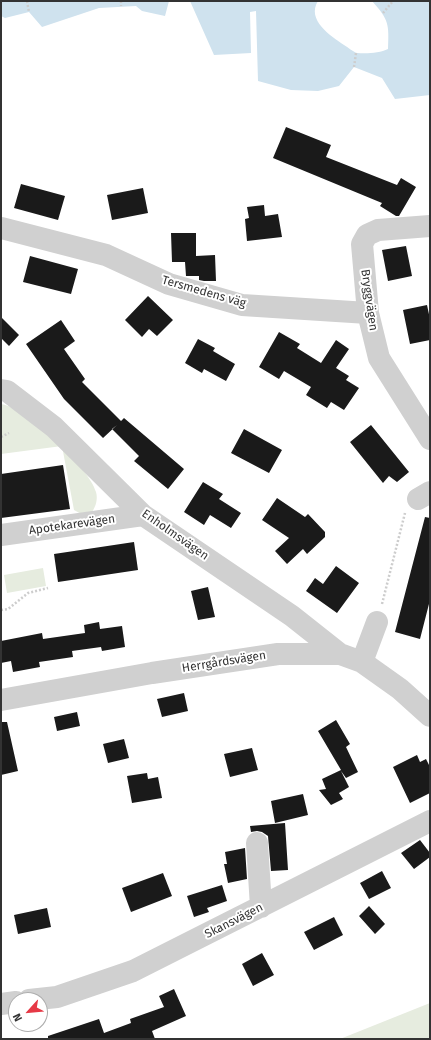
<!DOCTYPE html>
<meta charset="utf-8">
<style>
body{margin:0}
#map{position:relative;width:431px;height:1040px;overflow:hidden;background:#fff;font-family:"Fira Sans",sans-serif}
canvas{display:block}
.frame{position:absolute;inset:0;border:2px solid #333;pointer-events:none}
.north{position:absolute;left:8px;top:992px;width:40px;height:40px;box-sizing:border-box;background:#fff;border:1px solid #adadad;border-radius:50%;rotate:243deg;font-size:11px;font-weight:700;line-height:16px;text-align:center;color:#333}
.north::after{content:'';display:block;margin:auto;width:14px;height:18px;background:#e63946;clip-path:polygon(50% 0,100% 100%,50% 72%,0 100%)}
</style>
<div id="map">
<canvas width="431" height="1040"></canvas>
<div class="frame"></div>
<div class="north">N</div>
</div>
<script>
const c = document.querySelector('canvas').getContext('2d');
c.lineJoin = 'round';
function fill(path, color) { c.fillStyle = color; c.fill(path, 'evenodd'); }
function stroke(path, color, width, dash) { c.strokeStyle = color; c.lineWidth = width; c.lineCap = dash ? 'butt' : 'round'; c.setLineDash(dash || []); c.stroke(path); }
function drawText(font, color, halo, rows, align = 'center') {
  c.font = font + ' "Fira Sans",sans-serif'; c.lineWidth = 4; c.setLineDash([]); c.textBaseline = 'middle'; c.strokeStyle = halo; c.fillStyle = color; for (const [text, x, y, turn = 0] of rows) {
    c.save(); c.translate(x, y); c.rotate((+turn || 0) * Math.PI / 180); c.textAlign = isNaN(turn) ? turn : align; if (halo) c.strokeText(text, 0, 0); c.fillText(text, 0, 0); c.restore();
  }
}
fill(new Path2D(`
 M1,404c24,3 89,64 95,88 2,7 0,14 -4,20l-9,3 -9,-5 -12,-64 -61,8z
 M43,568l3,18 -39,7 -3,-18z
 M430,1003v36h-90z`), '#e6ecdf');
fill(new Path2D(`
 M1,1h168l-4,15 -23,-5 -6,-5 -37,2 -57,19 -13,-15 -24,6 -4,-2z
 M190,1h128c-12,19 13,35 26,44 4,2 9,7 13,8 10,1 23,0 31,-4 1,-25 1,-29 -16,-48h58v94l-35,4 -13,-21 -28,-11 -15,19 -21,5 -27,-1 -33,-9 -2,-70 -6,1 1,41 -37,2z`), '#cfe2ee');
fill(new Path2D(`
 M286,127l45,18 -5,12 71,28 4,-7 15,9 -17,29h-3l-16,-10 2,-3 -109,-45z
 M21,184l44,12 -7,24 -44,-12z
 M143,188l5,25 -36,7 -5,-25z
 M264,205l1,11 13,-2 4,23 -35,4 -2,-22 4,-1 -2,-11z
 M171,233h25v23l19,-1 1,26h-12l-5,-1v-4h-13l-1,-14h-13z
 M406,246l6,30 -24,5 -6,-31z
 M30,256l48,13 -7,25 -48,-12z
 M148,296l25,24 -16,16 -8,-7 -7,8 -17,-17z
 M427,305l3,14v21l-20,4 -7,-34z
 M1,317l18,18 -10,11 -8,-8z
 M61,320l14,21 -11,8 21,30 -3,3 39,39 3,-3 60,51 -16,20 -34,-28 5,-5 -27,-27 5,-4 -14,13 -39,-39 -38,-55z
 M279,332l21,12 -3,4 24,15 15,-23 13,9 -13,19 13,8 -3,4 13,8 -15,22 -13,-8 -4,6 -21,-13 5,-8 -27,-16 -5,8 -20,-12z
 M198,339l17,9 -2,3 22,13 -9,17 -22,-12 -2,4 -17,-10z
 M371,425l38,47 -12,10 -8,-6 -6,7 -33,-41z
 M244,429l38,21 -13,23 -38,-20z
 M63,465l7,44 -69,9v-44z
 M203,482l20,12 -4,5 22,14 -10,15 -21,-13 -6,10 -20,-13z
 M277,498l28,19 3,-3 17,18v5l-18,17 -4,-5 -16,15 -12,-13 14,-13 -27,-18z
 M425,517l5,1v82l-10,39 -25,-7z
 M134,542l4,28 -80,12 -4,-28z
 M336,566l23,17 -22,30 -31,-22 9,-13 8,6z
 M208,587l7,30 -17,3 -7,-29z
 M99,622l1,7 22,-3 3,21 -23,4 -1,-4 -29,4 1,6 -34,5 1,5 -27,5 -2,-11 -10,2v-22l41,-8 1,6 42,-6 -1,-8z
 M184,693l4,18 -26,6 -5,-18z
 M77,712l3,14 -23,5 -3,-14z
 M336,720l14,24 -4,3 12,25 -12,6 -5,-7 8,16 -10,6 4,6 -12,6 -12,-15 7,-1 -4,-10 19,-9 -23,-39z
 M1,722h6l11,49 -17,4z
 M124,739l5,19 -21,5 -5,-19z
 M252,748l6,22 -28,7 -6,-23z
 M417,755l3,7 6,-3 4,8v26l-20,10 -17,-36z
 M147,773l1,6 10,-2 4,21 -30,5 -5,-27z
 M303,794l5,21 -33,8 -4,-22z
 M285,823l3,47 -17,1 -3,-35 -6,-4 -5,-1 -6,1 -1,-6z
 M420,840l10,13v4l-16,12 -13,-16z
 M245,848l2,31 -19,4 -4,-19h3l-2,-12z
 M382,871l9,17 -22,11 -9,-16z
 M163,873l9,23 -41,16 -9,-24z
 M222,885l5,16 -20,7 2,4 -15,5 -7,-21z
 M369,906l16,18 -10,10 -16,-18z
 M47,908l4,19 -33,7 -4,-19z
 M334,917l9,18 -29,15 -10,-18z
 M262,953l12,22 -21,11 -11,-22z
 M174,989l12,27 -34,15 3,8h-107v-3l51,-17 5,14 27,-10 -1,-4 34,-12 -5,-11z`), '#1a1a1a');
stroke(new Path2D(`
 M27,1l2,11
 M121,1v5
 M383,13l10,-12
 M354,67l2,-14
 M1,437l8,-4
 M382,604l23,-91
 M1,610l7,-1 20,-16 20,-5`), '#cdcdcd', 2.5, [2, 2]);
stroke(new Path2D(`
 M430,226l-52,4 -11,5 -5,9 6,69 11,45 51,81
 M1,228l105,27 63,29 73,21 126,8
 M1,390l6,1 47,36 89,88 149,101 48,38
 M418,499l12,-7
 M1,535l142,-20
 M362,662l15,-40
 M1,700l151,-27 126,-19h62l22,8 38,27 30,27
 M257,843l4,64
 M29,1000l28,-3 76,-26 297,-150
 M1,1004l15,-2`), '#d0d0d0', 22);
drawText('12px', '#333', '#fff', [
 ["Tersmedens väg",204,292,16],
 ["Bryggvägen",369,300,82],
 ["Apotekarevägen",72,525,-8],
 ["Enholmsvägen",175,535,35],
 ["Herrgårdsvägen",224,662,-9],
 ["Skansvägen",234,921,-27]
]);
</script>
